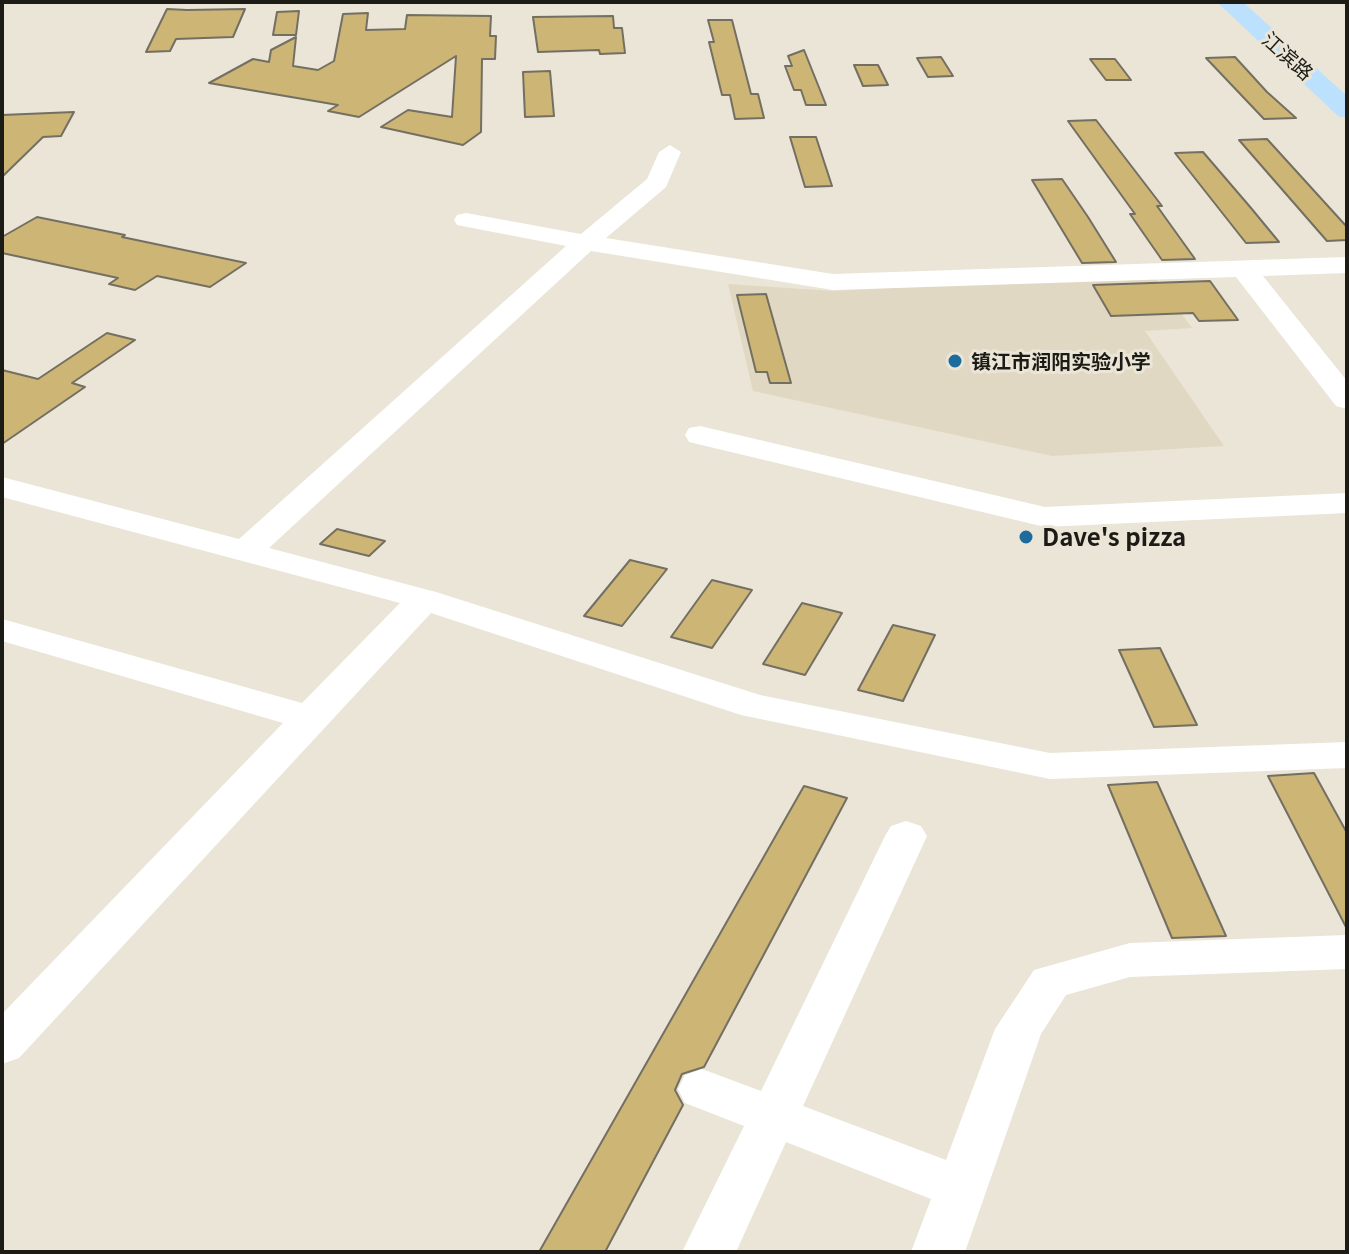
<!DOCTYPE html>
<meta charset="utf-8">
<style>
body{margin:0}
#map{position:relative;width:1349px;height:1254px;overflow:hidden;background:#eae5d6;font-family:Georgia,serif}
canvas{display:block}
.frame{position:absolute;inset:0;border:4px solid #1c1b16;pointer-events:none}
</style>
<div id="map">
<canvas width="1349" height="1254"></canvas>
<div class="frame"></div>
</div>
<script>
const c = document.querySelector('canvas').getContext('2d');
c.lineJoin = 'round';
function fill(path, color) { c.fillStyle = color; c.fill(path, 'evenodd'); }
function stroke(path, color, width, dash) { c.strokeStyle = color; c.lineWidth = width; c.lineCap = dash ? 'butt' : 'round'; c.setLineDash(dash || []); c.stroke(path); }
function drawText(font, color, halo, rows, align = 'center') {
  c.font = font + ' Georgia,"Noto Sans SC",serif'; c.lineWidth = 6; c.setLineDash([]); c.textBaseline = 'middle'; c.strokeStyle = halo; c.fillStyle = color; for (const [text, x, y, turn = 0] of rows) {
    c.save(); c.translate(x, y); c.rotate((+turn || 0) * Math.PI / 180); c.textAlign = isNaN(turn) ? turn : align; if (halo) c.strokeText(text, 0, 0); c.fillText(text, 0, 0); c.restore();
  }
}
fill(new Path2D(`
 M1153,275l39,53 -47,3 79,115 -172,10 -299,-65 -25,-107 105,7z`), '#e0d8c2');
const building = new Path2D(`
 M167,9l20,1 58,-1 -12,28 -57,2 -6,12 -24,1z
 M299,11l-3,24h-23l4,-23z
 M368,13l-2,17 39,-1 2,-14 84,1 -1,20h6l-1,23h-13l-1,73 -18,13 -82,-18 27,-17 44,7 4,-61 -97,61 -31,-6 10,-6 -129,-22 44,-24 16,3 2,-12 25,-13 -3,29 25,4 16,-9 9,-47z
 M613,16l1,12h8l3,25 -25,1 -1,-4 -61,2 -5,-35z
 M708,20h24l19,74h7l6,24 -29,1 -5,-24h-8l-13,-53h5z
 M804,50l22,55h-20l-5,-15h-7l-9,-24h7l-4,-10z
 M941,57l12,19 -25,1 -11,-19z
 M1235,57l32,35 29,26 -32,1 -58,-61z
 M1090,59h25l16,21h-25z
 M854,65h24l10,20 -25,1z
 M550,71l4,45 -29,1 -2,-45z
 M74,112l-13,24 -18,1 -41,40v-62z
 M1096,120l66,86h-5l38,53 -33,1 -32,-46h5l-67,-93z
 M790,137h26l16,49 -27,1z
 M1267,139l80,88v13l-20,1 -88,-101z
 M1203,152l48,56 28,34 -33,1 -71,-90z
 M1062,179l26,38 28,45 -34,1 -50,-83z
 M37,217l88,18 -3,2 124,26 -36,24 -53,-11 -22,14 -26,-6 9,-6 -116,-25v-16z
 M1210,281l28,39 -39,1 -6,-8 -82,3 -18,-31z
 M766,294l25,89h-21l-3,-11h-11l-19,-77z
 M107,333l28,7 -63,43 13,4 -83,57v-74l36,9z
 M337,529l48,12 -16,15 -49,-12z
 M630,560l37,9 -45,57 -38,-10z
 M712,580l40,10 -40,58 -41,-11z
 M802,603l40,10 -37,62 -42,-11z
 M893,625l42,10 -32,66 -45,-11z
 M1160,648l37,77 -43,2 -35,-77z
 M1314,773l33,60v96l-79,-153z
 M1157,782l69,154 -54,2 -64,-153z
 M804,786l43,12 -143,269 -22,7 -7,16 8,15 -78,147h-66z`);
fill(building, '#cdb575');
stroke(building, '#736f62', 2);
fill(new Path2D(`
 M670,145l11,7 -15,35 -60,51 227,36 514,-17v16l-84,3 84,105v28l-11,-3 -100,-129 -403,13 -242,-39 -322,297 167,44 324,103 290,58 297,-11v26l-297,11 -309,-64 -310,-102 -412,445 -17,6v-50l281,-291 -281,-82v-22l300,84 98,-100 -398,-106v-20l237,62 327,-293 -109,-21 -3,-5 3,-5 9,-2 115,21 66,-55 12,-27z
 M700,426l345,81 302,-14v20l-302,14 -356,-85 -4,-7 4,-7z
 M906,821l15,5 6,10 -124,270 143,54 49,-131 39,-59 96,-27 217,-8v34l-217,8 -64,18 -25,39 -76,218h-54l20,-53 -145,-57 -50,110h-54l62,-126 -59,-23 -7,-14 7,-14 17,-6 59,22 124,-255 6,-10z`), '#fff');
fill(new Path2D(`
 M1217,2h26l104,94v22l-9,-2z`), '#bbe1fe');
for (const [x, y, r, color] of [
 [955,361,8,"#1e6c9e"],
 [1026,537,8,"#1e6c9e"]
]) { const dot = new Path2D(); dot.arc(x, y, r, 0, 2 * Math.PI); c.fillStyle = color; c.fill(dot); stroke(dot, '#eae5d6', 3); }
drawText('20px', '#1c1b16', '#eae5d6', [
 ["江滨路",1288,56,42]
]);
drawText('bold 20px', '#1c1b16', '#eae5d6', [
 ["镇江市润阳实验小学",971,361]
], 'left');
drawText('bold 24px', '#1c1b16', '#eae5d6', [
 ["Dave's pizza",1042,537]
], 'left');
</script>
